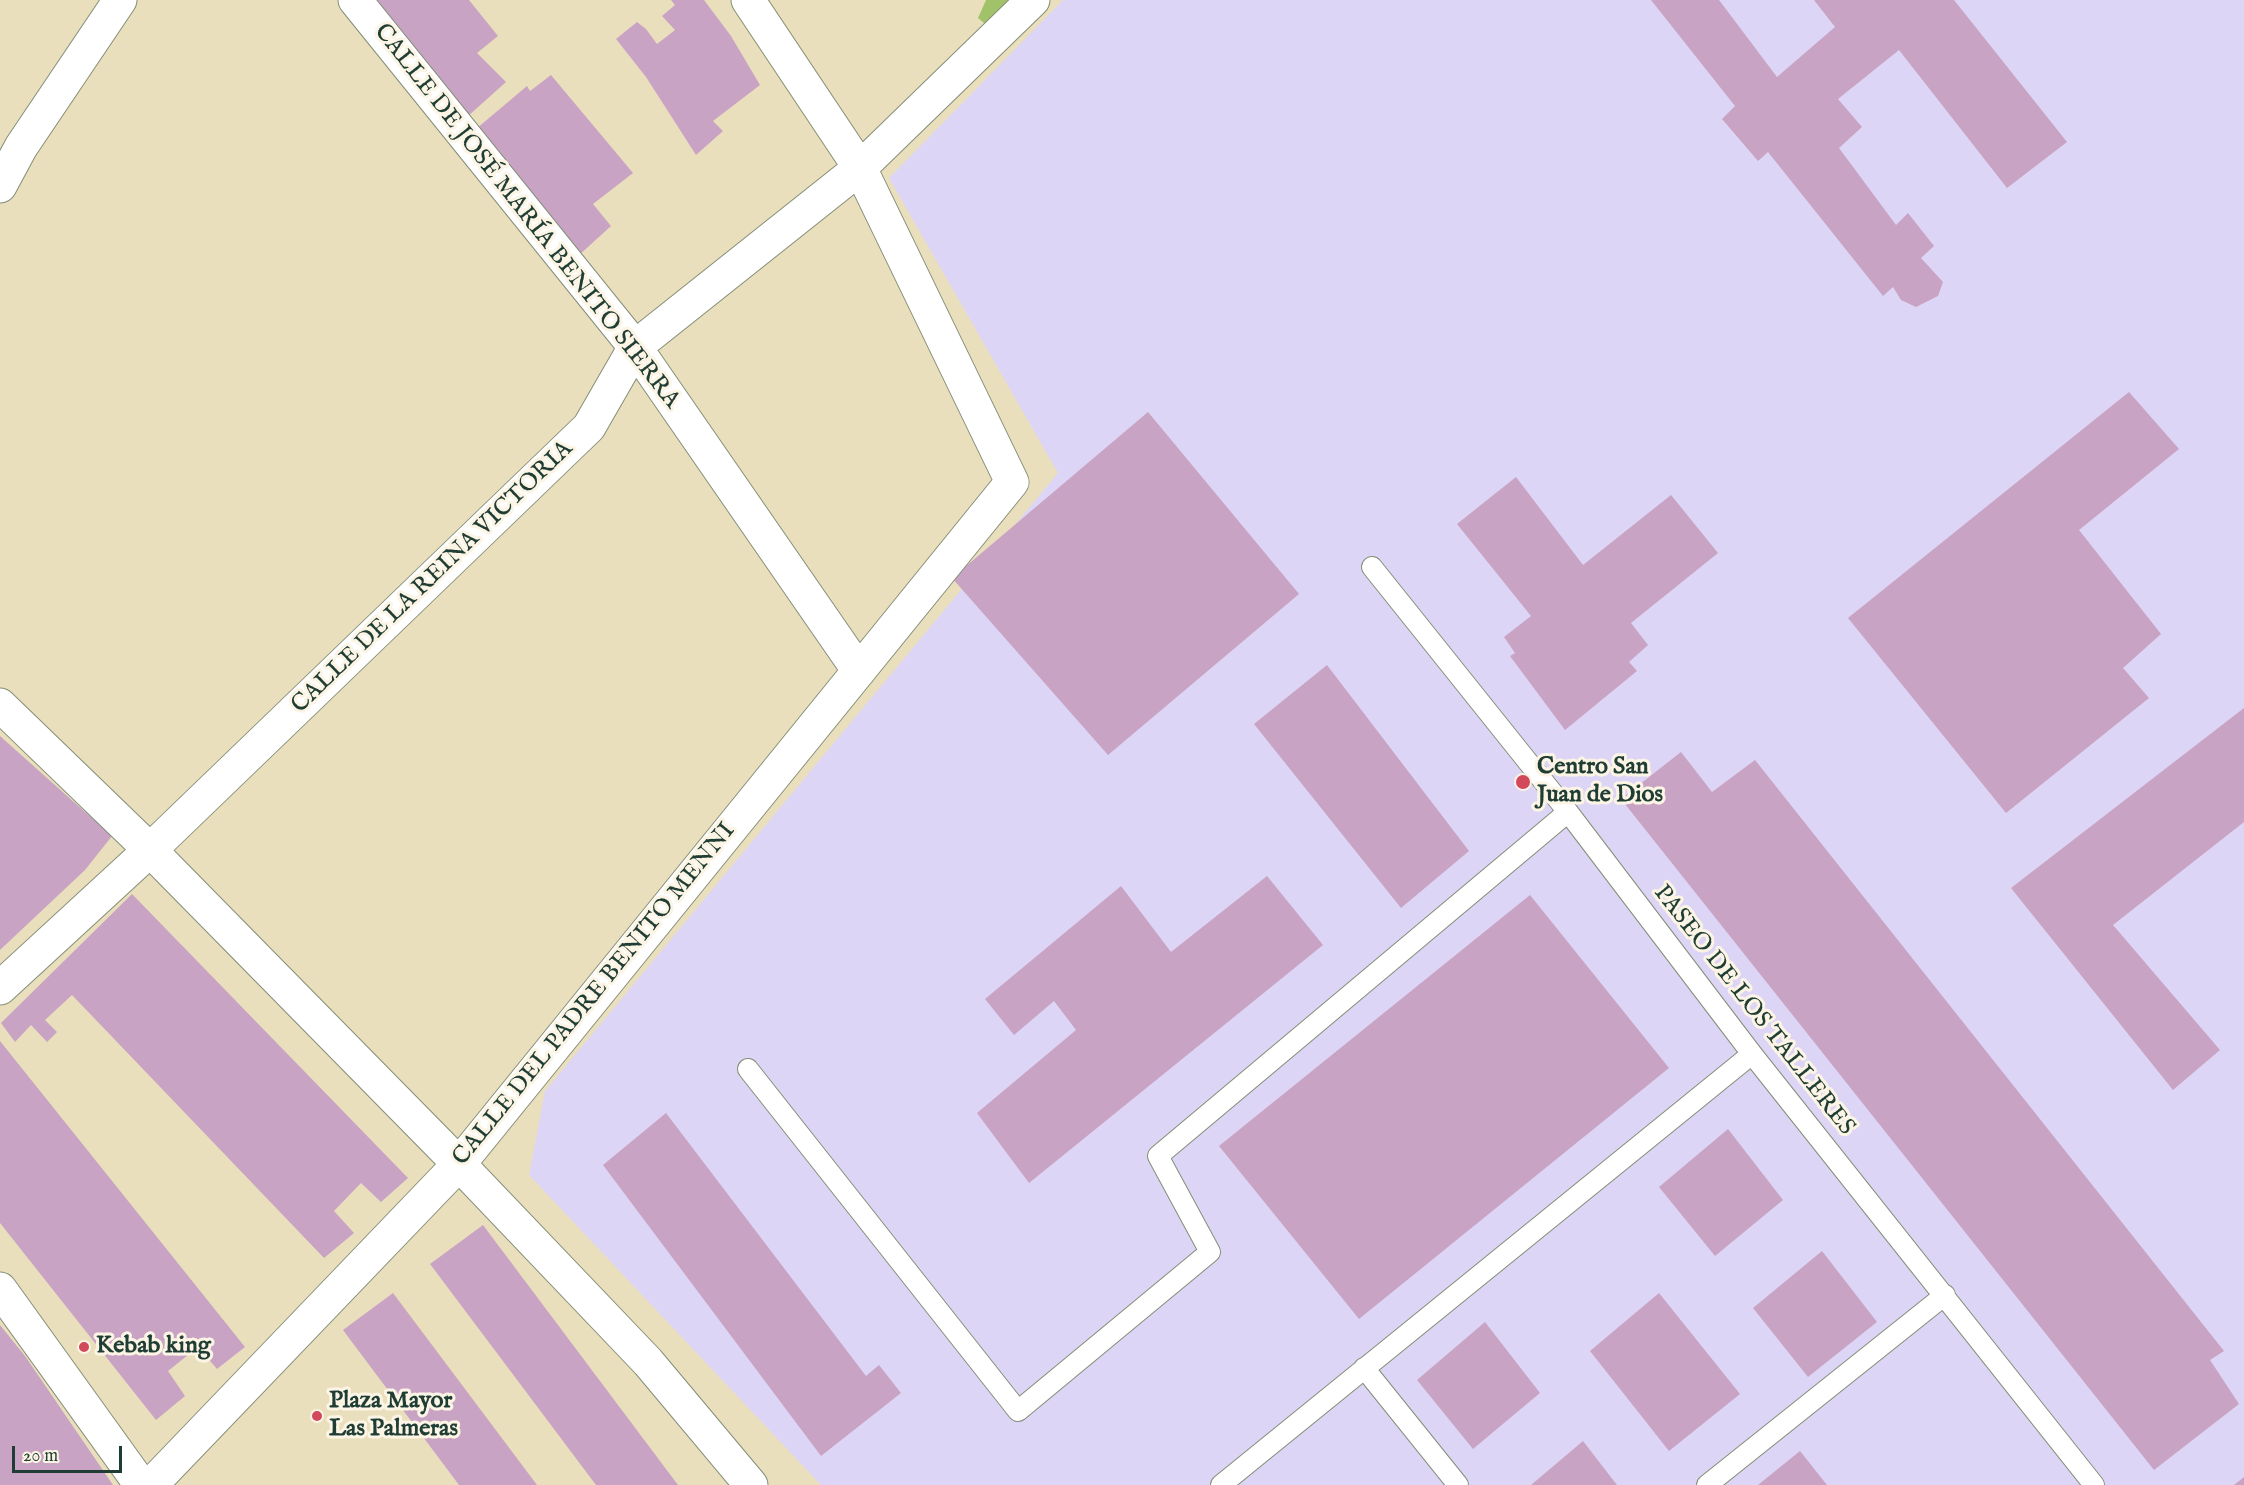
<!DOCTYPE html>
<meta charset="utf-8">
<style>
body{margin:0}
#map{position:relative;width:2244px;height:1485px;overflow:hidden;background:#e9dfbc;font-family:"IM FELL English",serif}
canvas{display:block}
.scale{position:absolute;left:12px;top:1446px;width:110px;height:27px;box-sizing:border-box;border:3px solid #1f3d34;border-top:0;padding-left:8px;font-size:18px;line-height:21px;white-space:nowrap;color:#1f3d34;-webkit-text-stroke:4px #fcf5e5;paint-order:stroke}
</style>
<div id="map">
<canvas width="2244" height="1485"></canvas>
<div class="scale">20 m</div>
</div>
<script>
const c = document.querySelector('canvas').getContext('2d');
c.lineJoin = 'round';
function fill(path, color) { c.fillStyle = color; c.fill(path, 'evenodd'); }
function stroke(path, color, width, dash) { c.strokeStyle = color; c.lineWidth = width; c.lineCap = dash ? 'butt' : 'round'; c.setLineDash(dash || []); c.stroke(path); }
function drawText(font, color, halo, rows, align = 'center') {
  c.font = font + ' "IM FELL English",serif'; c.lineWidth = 6; c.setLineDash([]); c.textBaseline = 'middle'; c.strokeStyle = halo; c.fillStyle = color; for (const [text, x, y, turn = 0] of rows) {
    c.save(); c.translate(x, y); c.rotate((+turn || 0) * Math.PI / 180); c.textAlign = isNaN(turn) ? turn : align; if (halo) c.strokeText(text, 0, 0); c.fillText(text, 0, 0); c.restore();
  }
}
fill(new Path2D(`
 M1063,0h1181v1485h-1423l-292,-310 16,-84 513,-618 -169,-295z`), '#ddd5f6');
fill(new Path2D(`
 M986,0h29l-25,28 -12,-10z`), '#a2c26a');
fill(new Path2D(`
 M371,0h98l29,36 -21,17 29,29 -39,35z
 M671,0h33l27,36 29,49 -47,36 10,10 -27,24 -50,-78 -30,-38 21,-17 9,7 11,15 18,-14 -13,-14 13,-11z
 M1651,0h68l58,77 58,-50 -21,-27h140l113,142 -60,46 -108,-138 -61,49 24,28 -23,21 57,77 12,-12 26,33 -13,12 22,24 -5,14 -22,11 -15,-7 -8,-13 -10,9 -115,-144 -10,9 -36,-42 13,-13z
 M551,75l82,98 -40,31 18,22 -34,31 -101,-128 51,-43 3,5z
 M2129,392l50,57 -100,81 82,104 -38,34 26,30 -143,115 -158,-195z
 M1148,412l151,182 -191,161 -156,-177z
 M1516,477l67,88 88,-70 47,58 -87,70 17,22 -19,17 8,9 -72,59 -55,-74 5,-3 -11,-16 27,-21 -74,-92z
 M1327,665l142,186 -68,57 -147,-184z
 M2244,708v114l-131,103 107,125 -47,40 -162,-202z
 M0,736l112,100 -27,34 -85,80z
 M1681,752l31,40 43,-32 469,591 -14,9 29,44 -85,66 -533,-671z
 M1267,876l56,69 -294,238 -52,-70 99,-83 -22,-29 -40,34 -29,-36 136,-113 50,66z
 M132,894l276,284 -27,24 -20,-19 -27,28 20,22 -30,25 -252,-263 -27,25 12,12 -10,10 -16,-17 -16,17 -14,-19z
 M1530,895l139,173 -310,251 -140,-173z
 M0,1041l245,306 -28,22 -19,-22 -30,24 17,25 -29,24 -156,-197z
 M666,1113l200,263 13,-11 22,28 -80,63 -218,-291z
 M1728,1129l55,71 -68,56 -56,-69z
 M483,1225l195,260h-82l-166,-221z
 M1822,1251l55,71 -69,55 -55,-69z
 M393,1293l144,192h-78l-116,-155z
 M1659,1293l81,101 -71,57 -79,-100z
 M1485,1322l55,71 -67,56 -56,-69z
 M0,1325l25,31 88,129h-113z
 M1583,1441l34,44h-86z
 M1800,1451l27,34h-69z
 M2244,1477v8h-10z`), '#c9a3c4');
const service = new Path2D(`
 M1372,567l196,245 184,242 342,431
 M748,1069l270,342 192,-159 -52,-96 410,-344
 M1364,1368l94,117
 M1221,1485l531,-431
 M1707,1485l238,-190`);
const minor = new Path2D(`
 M355,0l280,347 224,324
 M0,186l21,-39 99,-147
 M0,705l150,145 309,314 189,198 103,123
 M0,988l150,-138 439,-423 46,-80 225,-179 173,-168
 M0,1289l141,196
 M151,1485l308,-321 553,-682 -152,-314 -112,-168`);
stroke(service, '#848e78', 22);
stroke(minor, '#848e78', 35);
stroke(service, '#fff', 20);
stroke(minor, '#fff', 33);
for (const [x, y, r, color] of [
 [1523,782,8,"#d1495b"],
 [84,1347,6,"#d1495b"],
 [317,1416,6,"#d1495b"]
]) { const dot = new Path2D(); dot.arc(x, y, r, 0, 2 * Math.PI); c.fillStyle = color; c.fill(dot); stroke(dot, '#fcf5e5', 2); }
drawText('24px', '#1f3d34', '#fcf5e5', [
 ["CALLE DE JOSÉ MARÍA BENITO SIERRA",526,217,52],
 ["CALLE DE LA REINA VICTORIA",433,578,-44],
 ["CALLE DEL PADRE BENITO MENNI",595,995,-51],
 ["PASEO DE LOS TALLERES",1753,1011,52]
]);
drawText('bold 24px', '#1f3d34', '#fcf5e5', [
 ["Centro San",1537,768],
 ["Juan de Dios",1537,796],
 ["Kebab king",96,1347],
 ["Plaza Mayor",329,1402],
 ["Las Palmeras",329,1430]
], 'left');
</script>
